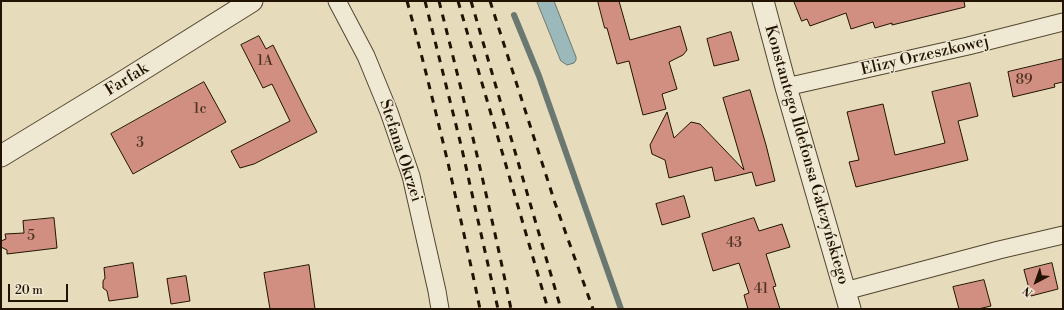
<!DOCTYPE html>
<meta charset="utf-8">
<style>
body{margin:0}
#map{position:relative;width:1064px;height:310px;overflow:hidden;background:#e6dcbb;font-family:"Libre Bodoni",serif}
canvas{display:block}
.frame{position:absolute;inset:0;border:2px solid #221301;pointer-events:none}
.north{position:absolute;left:1016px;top:262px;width:40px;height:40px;-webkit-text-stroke:3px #efe8d3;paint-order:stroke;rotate:221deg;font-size:11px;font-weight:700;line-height:16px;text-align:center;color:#221301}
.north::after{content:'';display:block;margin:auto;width:14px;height:18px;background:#221301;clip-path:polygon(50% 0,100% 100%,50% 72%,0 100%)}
.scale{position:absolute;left:8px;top:284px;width:60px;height:18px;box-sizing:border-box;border:2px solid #221301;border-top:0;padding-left:5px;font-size:12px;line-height:14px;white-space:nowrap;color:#221301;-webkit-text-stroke:3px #efe8d3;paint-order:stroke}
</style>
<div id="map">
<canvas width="1064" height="310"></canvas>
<div class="frame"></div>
<div class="north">N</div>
<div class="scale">20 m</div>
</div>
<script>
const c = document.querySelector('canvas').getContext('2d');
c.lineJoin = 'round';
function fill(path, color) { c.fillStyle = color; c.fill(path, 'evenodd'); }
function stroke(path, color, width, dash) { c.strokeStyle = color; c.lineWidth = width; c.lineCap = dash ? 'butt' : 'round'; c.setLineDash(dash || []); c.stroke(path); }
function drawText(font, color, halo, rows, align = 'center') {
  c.font = font + ' "Libre Bodoni",serif'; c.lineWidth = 3; c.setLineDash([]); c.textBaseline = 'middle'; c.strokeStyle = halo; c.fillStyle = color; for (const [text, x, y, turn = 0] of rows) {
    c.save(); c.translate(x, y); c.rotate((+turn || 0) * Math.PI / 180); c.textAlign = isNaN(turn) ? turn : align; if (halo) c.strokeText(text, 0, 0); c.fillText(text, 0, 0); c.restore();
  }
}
const water = new Path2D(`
 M537,1h17l22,56v3l-2,3 -7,2 -6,-4z`);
fill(water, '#9bb9bb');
stroke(water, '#6b7771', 1);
stroke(new Path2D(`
 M514,15l25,61 82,233`), '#6b7771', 6);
const building = new Path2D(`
 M598,1h21l11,39 50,-14 7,24 -4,5 -14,7 8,27 -15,5 4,15 -23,6 -14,-54 -12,3 -10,-36h-2z
 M794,1h170l1,6 -73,18v-2l-17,5 -2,-6 -22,7 -5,-16 -36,13 -3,-7 -5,2z
 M731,32l8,28 -25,6 -7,-27z
 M259,36l7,13 7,-4 34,68 10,19 -63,32 -14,4 -9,-17 59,-30 -18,-37 -9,4 -22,-43z
 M1063,59v23l-9,2 1,3 -42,10 -5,-25z
 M204,82l22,40 -93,52 -22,-40z
 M970,83l8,33 -20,5 10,39 -112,27 -7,-25 10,-2 -12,-48 36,-8 12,51 50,-12 -13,-51z
 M750,90l16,55 9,36 -19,5 -4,-14 -37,9 -3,-14 -43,11 -4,-18 -13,-6 -2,-9 17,-33 7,26 17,-16 9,2 44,46 -21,-72z
 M684,196l6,21 -28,8 -6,-21z
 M54,218l3,30 -50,6v-4l-6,-3v-6l5,-2 -1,-5 19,-1 -1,-12z
 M754,218l5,13 23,-7 8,23 -24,7 10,32 -3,1 7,22h-32l-4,-14 5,-2 -10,-30 -26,8 -11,-37z
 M133,263l5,34 -29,4 -2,-10 -4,-3v-7l2,-3 -1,-10z
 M1052,263l6,26 -27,7 -7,-26z
 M309,265l6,44h-45l-6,-36z
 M186,276l4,25 -19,3 -4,-25z
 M984,280l7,26 -13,3h-19l-6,-22z`);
fill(building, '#d08f80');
stroke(building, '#221301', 1);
const minor = new Path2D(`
 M337,1l29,55 23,56 22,64 26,115 3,18
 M786,87l182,-41 95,-24
 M845,291l154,-41 64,-15`);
const tertiary = new Path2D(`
 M763,1l23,86 64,222
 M1,156l120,-73 131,-82`);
stroke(minor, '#534530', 19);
stroke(tertiary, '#534530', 23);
stroke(minor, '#efe8d3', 17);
stroke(tertiary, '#efe8d3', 21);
stroke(new Path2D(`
 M407,1c15,54 28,108 41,162 11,49 22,97 32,146
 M425,1l36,144 37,164
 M439,1c26,102 51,205 72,308
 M458,1l90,308
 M471,1l90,308
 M490,1l65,202 38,106`), '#221301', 3, [7, 7]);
drawText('14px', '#4e3221', null, [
 ["1A",265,62],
 ["89",1024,81],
 ["1c",200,110],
 ["3",140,144],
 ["5",31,237],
 ["43",734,244],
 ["41",761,290]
]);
drawText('16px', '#221301', '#efe8d3', [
 ["Elizy Orzeszkowej",925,56,-13],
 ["Farfak",127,80,-32],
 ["Stefana Okrzei",400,151,72],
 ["Konstantego Ildefonsa Gałczyńskiego",806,155,74]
]);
</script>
